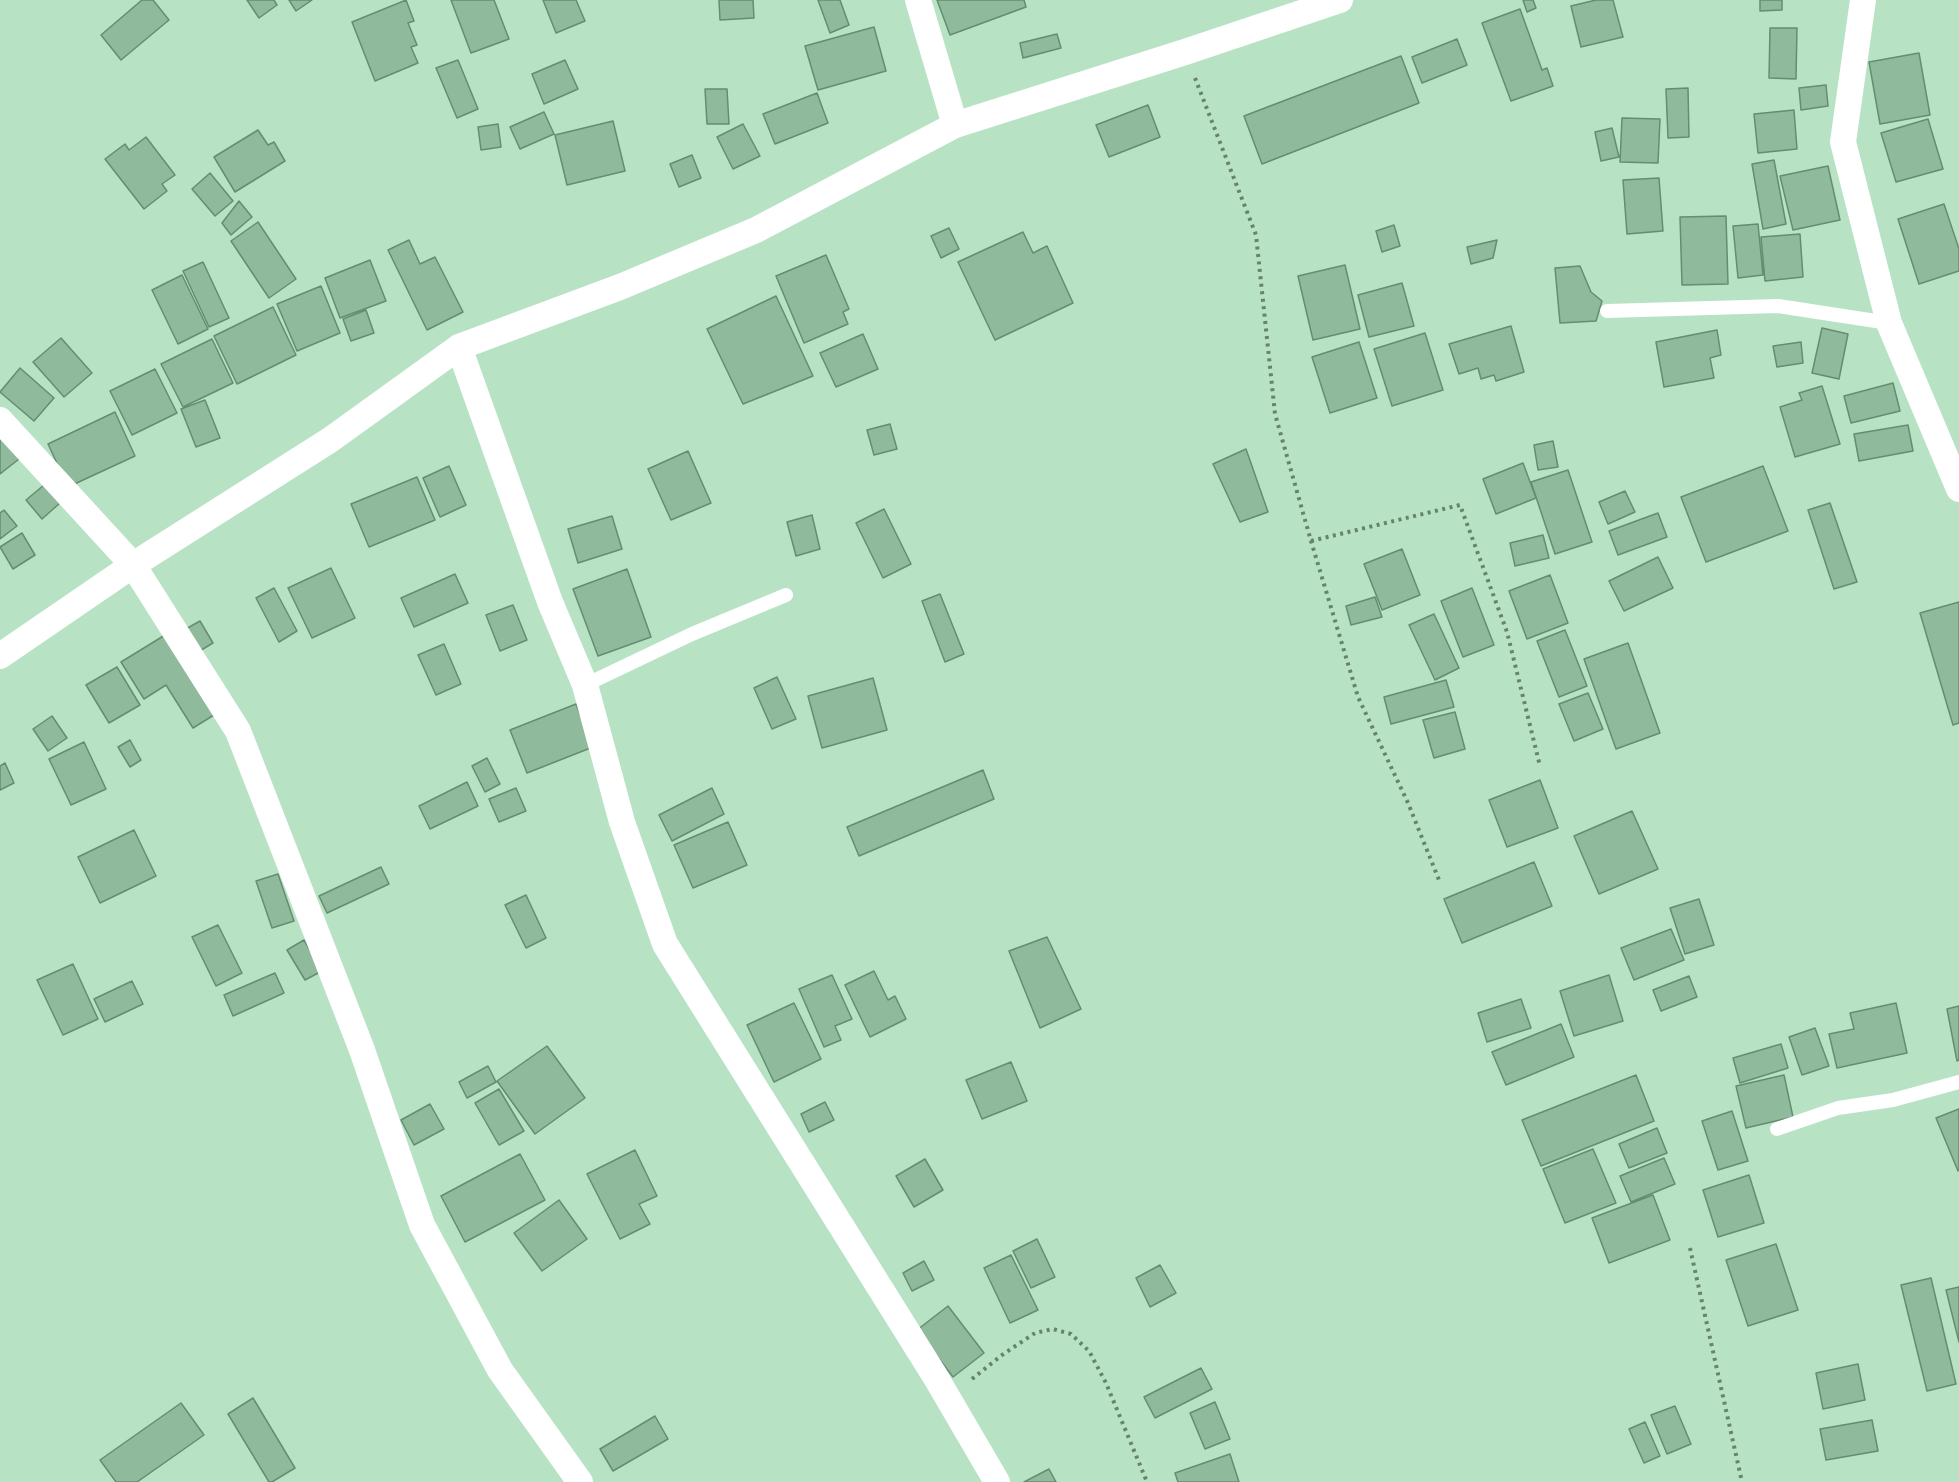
<!DOCTYPE html>
<style>
body{margin:0}
canvas{display:block;background:#b7e2c4}
</style>
<canvas width="1959" height="1482"></canvas>
<script>
const c = document.querySelector('canvas').getContext('2d');
c.lineJoin = 'round';
function fill(path, color) { c.fillStyle = color; c.fill(path, 'evenodd'); }
function stroke(path, color, width, dash) { c.strokeStyle = color; c.lineWidth = width; c.lineCap = dash ? 'butt' : 'round'; c.setLineDash(dash || []); c.stroke(path); }
const building = new Path2D(`
 M142,0h11l16,20 -48,40 -20,-25z
 M247,0h27l3,5 -18,13z
 M289,0h23l-16,11z
 M406,0l8,21 -6,2 9,22 -6,2 7,16 -43,18 -23,-59z
 M451,0h43l15,39 -38,14z
 M543,0h33l9,21 -29,12z
 M719,0h34l1,18 -34,2z
 M818,0h22l9,25 -19,8z
 M937,0h87l2,7 -76,28z
 M1523,0h10l3,8 -9,4z
 M1596,0h17l10,37 -42,10 -10,-41z
 M1760,0h22v10l-22,1z
 M1520,9l22,61 5,-2 6,18 -42,15 -29,-78z
 M874,27l12,44 -68,19 -13,-44z
 M1770,28h27l-1,51 -27,-1z
 M1057,34l4,14 -38,10 -3,-15z
 M1457,39l10,26 -45,18 -10,-26z
 M1919,53l11,62 -50,9 -11,-62z
 M1401,56l18,47 -157,61 -18,-48z
 M458,60l20,49 -21,9 -21,-50z
 M565,60l13,29 -34,15 -12,-30z
 M1826,85l2,21 -27,4 -2,-22z
 M1688,88l1,49 -21,1 -2,-49z
 M705,89h22l2,35h-22z
 M817,93l11,30 -53,21 -12,-30z
 M1148,105l12,32 -51,20 -13,-32z
 M1794,110l3,39 -39,4 -4,-39z
 M544,112l10,22 -34,15 -10,-22z
 M1622,118l38,1 -2,44 -38,-1z
 M1928,119l15,50 -47,13 -15,-49z
 M613,121l12,50 -58,14 -12,-50z
 M498,124l3,23 -20,3 -3,-23z
 M743,124l17,32 -27,13 -16,-32z
 M1612,128l7,29 -18,4 -6,-29z
 M258,130l10,15 6,-3 11,19 -50,31 -21,-35z
 M146,137l29,38 -13,9 5,7 -23,18 -39,-50 20,-15 4,6z
 M692,155l9,23 -22,9 -9,-23z
 M1774,160l12,64 -23,5 -11,-65z
 M1828,166l12,54 -47,10 -13,-54z
 M210,173l23,28 -18,15 -23,-27z
 M1659,178l4,53 -36,3 -4,-54z
 M239,201l13,16 -21,18 -9,-12z
 M1944,204l15,45v22l-40,13 -21,-65z
 M1726,216l2,68 -46,1 -2,-68z
 M258,222l38,57 -27,19 -38,-57z
 M1758,224l5,51 -25,3 -5,-52z
 M1394,225l6,21 -18,6 -6,-21z
 M949,228l10,21 -18,9 -10,-22z
 M1023,232l10,21 14,-7 26,57 -78,37 -37,-78z
 M1800,234l3,43 -38,4 -4,-44z
 M409,240l11,24 15,-7 28,55 -36,18 -39,-80z
 M1497,240l-4,18 -22,6 -4,-17z
 M826,255l23,54 -6,3 5,12 -44,19 -28,-67z
 M370,260l16,41 -46,17 -15,-40z
 M203,262l26,56 -20,9 -26,-56z
 M1345,265l15,64 -47,11 -15,-64z
 M1580,266l11,26 11,9 -6,20 -36,2 -5,-55z
 M182,275l26,54 -30,15 -26,-54z
 M1402,283l12,43 -45,11 -11,-42z
 M321,286l19,47 -43,18 -20,-47z
 M776,296l37,80 -70,28 -36,-75z
 M273,307l23,48 -59,29 -23,-48z
 M366,310l8,23 -23,8 -8,-22z
 M1511,326l13,46 -28,9 -2,-6 -13,4 -3,-11 -19,6 -10,-30z
 M1822,328l26,6 -9,45 -27,-6z
 M1717,330l4,25 -11,3 4,20 -50,9 -8,-45z
 M1425,333l18,57 -51,16 -18,-57z
 M863,334l15,35 -42,18 -16,-34z
 M61,338l31,35 -28,24 -31,-35z
 M212,339l21,44 -50,24 -22,-43z
 M1359,342l18,56 -47,15 -18,-56z
 M1801,342l2,21 -26,4 -4,-21z
 M20,368l34,30 -20,23 -34,-29z
 M155,369l22,44 -45,22 -22,-44z
 M1893,383l7,28 -49,12 -7,-27z
 M1822,386l18,58 -45,13 -15,-50 22,-7 -3,-7z
 M205,400l15,38 -24,9 -15,-38z
 M115,412l20,44 -67,31 -20,-43z
 M890,424l7,25 -23,6 -7,-25z
 M1908,425l5,26 -54,10 -5,-27z
 M0,437l19,22 -19,15z
 M1553,441l5,26 -20,3 -4,-25z
 M1246,449l22,63 -28,10 -27,-58z
 M688,451l23,52 -40,17 -23,-51z
 M1523,463l13,35 -40,16 -13,-35z
 M449,466l17,39 -26,12 -17,-39z
 M1763,466l25,65 -82,31 -25,-65z
 M1568,470l24,72 -37,12 -24,-72z
 M417,477l18,43 -66,27 -18,-43z
 M44,485l16,18 -18,16 -16,-19z
 M1625,491l10,21 -27,12 -9,-22z
 M1830,503l27,79 -23,7 -26,-79z
 M884,509l27,55 -28,14 -27,-55z
 M4,510l13,16 -17,13v-26z
 M1658,513l9,24 -49,18 -9,-24z
 M812,515l8,34 -24,7 -9,-34z
 M612,516l10,33 -44,14 -10,-34z
 M22,533l13,22 -22,14 -13,-22z
 M1543,535l6,23 -34,8 -5,-23z
 M1402,549l18,46 -38,15 -18,-46z
 M1658,557l15,31 -49,23 -15,-30z
 M331,568l24,50 -43,20 -24,-50z
 M627,569l24,68 -53,19 -25,-67z
 M455,574l13,29 -54,24 -13,-29z
 M1550,575l18,48 -41,16 -18,-48z
 M274,588l23,43 -18,11 -23,-44z
 M1472,588l22,57 -31,12 -22,-56z
 M940,594l24,60 -19,8 -23,-61z
 M1375,597l7,20 -31,8 -5,-19z
 M1959,602v121l-6,2 -33,-112z
 M513,605l14,35 -27,11 -14,-36z
 M1434,614l25,54 -24,12 -26,-55z
 M200,621l13,22 -15,9 -14,-22z
 M1565,630l22,56 -28,11 -22,-56z
 M165,635l49,80 -21,13 -27,-43 -22,14 -23,-37z
 M1628,643l32,90 -44,16 -32,-90z
 M444,644l17,40 -25,11 -18,-40z
 M117,667l23,38 -31,18 -23,-38z
 M777,677l19,42 -24,10 -18,-41z
 M873,678l14,52 -65,18 -14,-52z
 M1446,680l8,27 -63,17 -7,-27z
 M1588,693l15,36 -29,12 -15,-37z
 M576,704l17,43 -66,26 -17,-43z
 M1455,712l10,37 -31,9 -11,-38z
 M52,716l15,22 -19,13 -15,-22z
 M130,740l11,20 -11,7 -12,-20z
 M84,742l22,47 -35,16 -22,-46z
 M487,758l13,26 -15,8 -13,-26z
 M5,763l9,20 -14,7v-24z
 M983,770l11,29 -135,57 -12,-29z
 M1540,780l18,48 -51,19 -18,-47z
 M467,782l11,24 -48,23 -11,-23z
 M516,788l10,23 -27,11 -10,-23z
 M712,788l12,26 -52,27 -13,-26z
 M1632,811l26,58 -59,25 -25,-58z
 M728,822l19,43 -54,23 -19,-43z
 M134,830l22,46 -56,27 -22,-46z
 M1534,862l18,44 -90,37 -18,-44z
 M381,867l8,17 -62,29 -8,-17z
 M278,874l16,47 -22,7 -16,-47z
 M526,895l20,43 -20,10 -21,-43z
 M1699,899l15,46 -29,9 -15,-46z
 M218,925l24,48 -26,13 -24,-49z
 M1671,929l13,31 -50,20 -13,-32z
 M1047,937l34,72 -41,19 -31,-77z
 M304,940l18,31 -17,9 -18,-30z
 M73,964l25,55 -35,16 -26,-55z
 M874,971l14,29 7,-4 11,23 -36,18 -25,-52z
 M275,973l9,20 -51,23 -9,-21z
 M832,975l20,44 -17,7 6,14 -17,7 -25,-58z
 M1609,975l14,46 -49,15 -14,-45z
 M1689,976l8,21 -36,14 -8,-21z
 M132,981l11,23 -38,18 -11,-23z
 M1521,999l10,29 -44,14 -9,-29z
 M794,1003l27,56 -47,23 -27,-57z
 M1896,1003l11,50 -70,15 -8,-34 25,-5 -4,-16z
 M1959,1006v54l-2,1 -10,-52z
 M1561,1024l13,33 -68,28 -14,-33z
 M1815,1028l14,38 -27,9 -13,-38z
 M1781,1044l7,24 -48,15 -7,-25z
 M547,1046l38,52 -50,36 -38,-53z
 M1011,1062l16,39 -45,18 -16,-39z
 M488,1066l8,16 -29,16 -8,-16z
 M1636,1075l18,46 -113,45 -19,-46z
 M1784,1075l9,42 -47,11 -10,-42z
 M499,1089l25,42 -25,14 -24,-42z
 M825,1102l9,18 -25,12 -8,-18z
 M430,1104l14,25 -30,16 -13,-25z
 M1959,1109v61l-1,1 -22,-53z
 M1732,1111l16,50 -30,9 -16,-49z
 M1657,1128l10,25 -38,15 -10,-24z
 M1593,1149l23,54 -51,20 -22,-54z
 M635,1150l22,46 -18,8 11,20 -30,15 -33,-65z
 M520,1154l25,46 -80,42 -24,-46z
 M1664,1158l11,26 -44,18 -11,-26z
 M925,1159l18,31 -29,17 -18,-31z
 M1749,1175l15,48 -46,14 -15,-47z
 M1653,1195l17,45 -61,23 -17,-45z
 M559,1200l28,39 -45,32 -28,-38z
 M1037,1239l18,38 -24,11 -18,-37z
 M1776,1244l22,66 -50,16 -22,-66z
 M1011,1255l27,55 -28,13 -26,-55z
 M924,1261l10,19 -22,11 -9,-18z
 M1160,1265l16,28 -26,14 -14,-29z
 M1931,1278l25,106 -29,7 -26,-106z
 M1959,1287v55l-13,-52z
 M948,1306l36,47 -31,24 -36,-47z
 M1858,1364l7,36 -42,9 -7,-36z
 M1201,1368l11,21 -57,29 -11,-21z
 M253,1398l42,70 -23,14h-3l-41,-68z
 M1215,1402l15,37 -25,10 -15,-36z
 M181,1403l23,32 -67,47h-21l-16,-22z
 M1675,1406l16,38 -24,10 -16,-39z
 M655,1416l13,23 -55,32 -13,-22z
 M1872,1420l6,31 -52,9 -6,-31z
 M1645,1422l15,34 -16,7 -15,-34z
 M1230,1454l9,28h-61l-3,-9z
 M1049,1469l7,13h-32z`);
fill(building, '#90ba9c');
stroke(building, '#658d71', 1.5);
stroke(new Path2D(`
 M1195,78l61,157 19,179 36,127 47,156 50,106 31,77
 M1311,541l149,-36 47,127 33,134
 M1690,1248l52,234
 M972,1379l30,-24 33,-22 18,-4 18,5 18,17 17,32 41,99`), '#65836f', 4, [3, 4.5]);
stroke(new Path2D(`
 M1607,311l171,-5 111,17
 M585,685l107,-51 94,-39
 M1777,1129l61,-21 55,-8 66,-18`), '#fff', 14);
stroke(new Path2D(`
 M918,0l37,125
 M1863,0l-20,142 46,181 70,166
 M459,347l91,255 35,83 37,137 43,122 270,432 62,106
 M0,420l133,145 105,166 124,319 60,175 78,145 80,112
 M0,656l133,-91 197,-125 129,-93 161,-60 136,-57 199,-105 230,-73 155,-52`), '#fff', 26);
</script>
